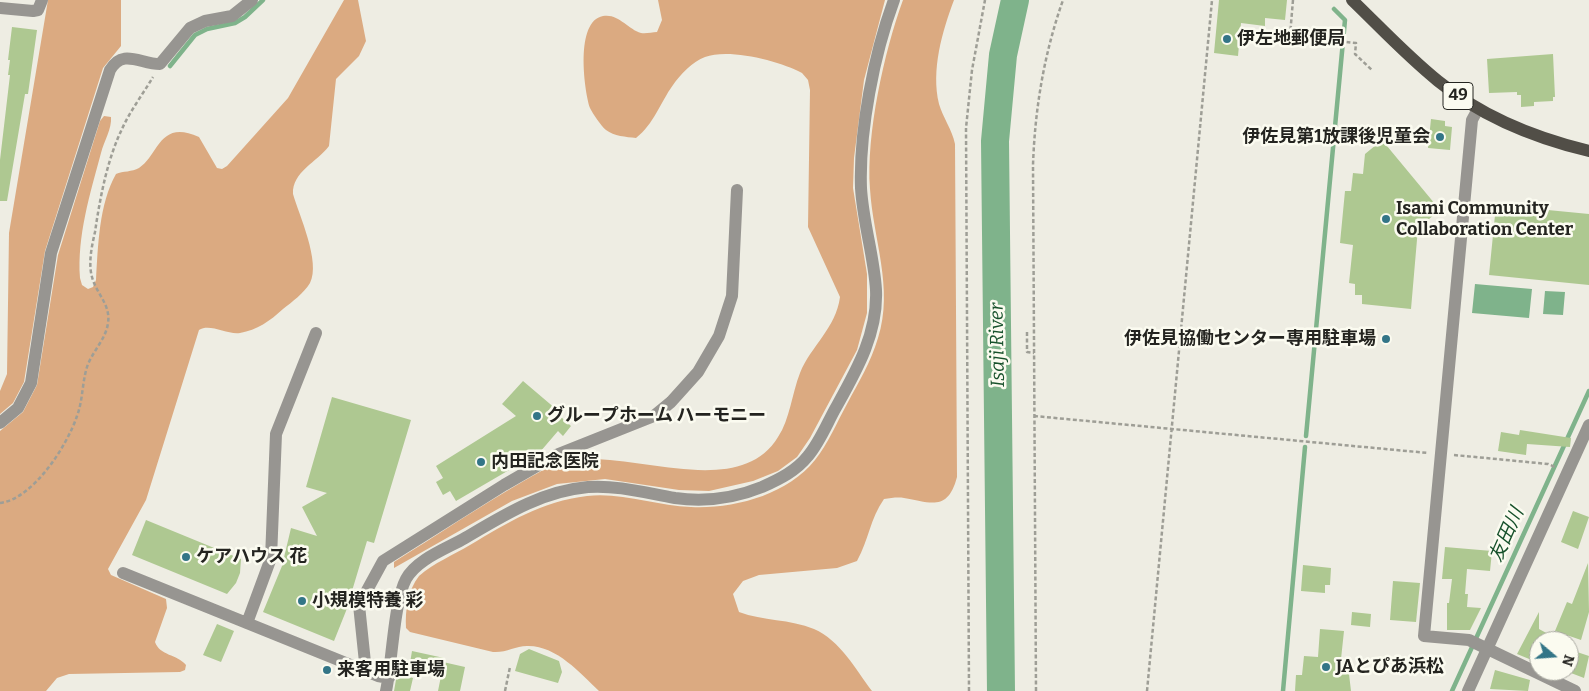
<!DOCTYPE html>
<meta charset="utf-8">
<style>
body{margin:0}
#map{position:relative;width:1589px;height:691px;overflow:hidden;background:#eeede3;font-family:Bitter,serif}
canvas{display:block}
.north{position:absolute;left:1529px;top:631px;width:50px;height:50px;box-sizing:border-box;background:#fbfbf0;border:1px solid #a5a59d;border-radius:50%;rotate:108deg;font-size:14px;font-weight:700;line-height:20px;text-align:center;color:#242420}
.north::after{content:'';display:block;margin:auto;width:18px;height:22px;background:#337587;clip-path:polygon(50% 0,100% 100%,50% 72%,0 100%)}
</style>
<div id="map">
<canvas width="1589" height="691"></canvas>
<div class="north">N</div>
</div>
<script>
const c = document.querySelector('canvas').getContext('2d');
c.lineJoin = 'round';
function fill(path, color) { c.fillStyle = color; c.fill(path, 'evenodd'); }
function stroke(path, color, width, dash) { c.strokeStyle = color; c.lineWidth = width; c.lineCap = dash ? 'butt' : 'round'; c.setLineDash(dash || []); c.stroke(path); }
function drawText(font, color, halo, rows, align = 'center') {
  c.font = font + ' Bitter,"Noto Sans JP",serif'; c.lineWidth = 5; c.setLineDash([]); c.textBaseline = 'middle'; c.strokeStyle = halo; c.fillStyle = color; for (const [text, x, y, turn = 0] of rows) {
    c.save(); c.translate(x, y); c.rotate((+turn || 0) * Math.PI / 180); c.textAlign = isNaN(turn) ? turn : align; if (halo) c.strokeText(text, 0, 0); c.fillText(text, 0, 0); c.restore();
  }
}
fill(new Path2D(`
 M48,0h73v46l-18,22 -58,183 -21,131 -11,21 -13,11v-23l7,-17 2,-141z
 M344,0h14l8,41 -7,15 -23,23 -7,67c-12,16 -37,26 -36,48 6,21 28,68 17,89 -6,10 -18,19 -27,26 -13,12 -26,21 -43,24 -13,2 -30,-10 -41,-3l-53,170 -38,69 3,6 55,24 1,9 -12,34c5,14 22,12 31,23l-1,5 -5,2 -111,2 -12,4 -11,13h-46v-260l23,-19 14,-27 21,-130 42,-134 4,-5 7,1c1,12 -7,24 -10,36 -11,41 -24,83 -21,125l2,7 6,4 5,-2 3,-7c2,-34 3,-76 20,-106 7,-3 16,-2 23,-6 20,-13 20,-49 60,-31l18,31 5,1 5,-3 61,-68z
 M658,0h227l-21,80 -10,78 -1,30 14,86v39l-10,37 -47,88 -13,19 -19,14 -25,10 -44,10 -30,-1 -74,-11 -48,5 -45,17 -118,67v-6c43,-27 85,-55 128,-80 13,-7 27,-17 41,-20 61,-16 174,42 215,-25 12,-18 14,-44 22,-64 11,-27 36,-45 40,-76l-32,-70 2,-137 -2,-10 -6,-7c-22,-12 -73,-25 -97,-16 -12,4 -25,18 -32,28 -13,18 -19,39 -37,53 -10,-1 -22,-2 -30,-8 -5,-4 -13,-16 -16,-22 -6,-19 -15,-87 13,-92 15,-3 25,13 38,17 5,1 11,-1 16,-1l5,-12z
 M903,0h51c-12,32 -23,70 -15,104 4,14 13,25 16,40l2,333c-9,34 -25,26 -53,21 -6,-1 -13,0 -20,1 -14,20 -15,40 -27,62l-20,7 -78,7 -16,6 -10,13 6,18c24,9 51,7 75,17 26,11 42,41 58,62h-273c-19,-18 -43,-46 -72,-45 -12,0 -21,7 -34,6l-83,-20 -4,-4c-1,-18 2,-38 13,-52 15,-13 34,-21 51,-31 37,-22 72,-44 117,-49 35,-4 69,10 104,11 43,2 96,-12 124,-47 13,-16 22,-38 32,-56 11,-21 24,-42 31,-66 16,-50 -5,-99 -8,-149 -4,-55 14,-137 33,-189z`), '#dbaa81');
fill(new Path2D(`
 M1475,284l57,5 -3,29 -57,-5z
 M1545,291l20,1 -2,23 -20,-1z`), '#7fb38b');
stroke(new Path2D(`
 M170,66l25,-31 12,-6 28,-6 10,-6 18,-17
 M1306,436l39,-416 -11,-11
 M1283,691l22,-244
 M1452,691l137,-300`), '#7fb38b', 4.5);
stroke(new Path2D(`
 M1001,691l-6,-550 8,-86 12,-55`), '#7fb38b', 28);
fill(new Path2D(`
 M1219,0h68l-2,20 -20,-2v8l-24,-3 -3,33 -24,-3z
 M12,27l25,3 -9,64h-3l-18,107h-7v-41l10,-85h-2l2,-15h-2z
 M1553,54l2,43h-2v4l-19,1v4l-13,1v-12h-4v-3l-28,1 -2,-34z
 M1431,119l14,2v5l7,1 -2,23 -22,-2z
 M1382,140l58,70 -22,18 -7,81 -49,-5v-9h-7v-11l-6,-1 4,-38 -13,-2 5,-52h6l2,-18 10,1 2,-20z
 M1496,205l93,9v71l-100,-10z
 M523,381l40,34 -2,2 10,9 -8,10 -5,-5 -18,21 -84,49 -6,-10 -7,4 -7,-13 7,-4 -7,-12 80,-50 -14,-12z
 M332,397l79,23 -37,123 -7,-2 -21,70 -12,30 -71,-29 19,-46 9,-38 26,8 -15,-29 25,-14 -21,-6z
 M1520,430l51,8 -1,9 -43,-3 -1,11 -28,-4 3,-19 18,3z
 M1573,511l16,6 -11,32 -17,-7z
 M146,520l95,39 -1,14 -4,10 -9,11 -95,-39z
 M1445,547l47,4 -2,20 -23,-2 -2,25h3l-1,13 14,1 -11,22h-23v-27h2l3,-24h-10z
 M1588,563l1,49 -8,28 -26,-9 12,-29 5,2z
 M1303,565l28,3 -1,17h-5v8l-24,-2z
 M1393,581l27,2 -4,39 -26,-2z
 M1352,612l19,2 -1,13 -19,-2z
 M1539,612v17l22,12h-22v22l-22,-9z
 M217,624l17,7 -13,31 -18,-7z
 M1320,629l24,2 -3,28 10,1 -2,14 2,17h-56l1,-16h6l2,-19 14,1z
 M529,649l30,12 3,11 -4,11 -43,-12 5,-17z
 M412,651l32,7 -1,4 22,5 -5,24h-22l3,-15 -32,-7z
 M1577,652l12,4 -5,22 -13,-5z
 M1495,670l35,10 -2,11 -38,-2z
 M397,674l16,4 -3,13h-16z`), '#aec891');
stroke(new Path2D(`
 M1293,0l-3,36 21,2
 M1327,40l29,3 -1,11 18,17
 M1027,332v20l7,1
 M1034,416l394,37
 M1454,455l94,9 7,3
 M0,503c33,-4 67,-57 77,-87 6,-16 5,-33 10,-49 5,-15 19,-28 21,-44 3,-18 -12,-30 -16,-46 -4,-14 0,-32 3,-45 5,-34 12,-72 27,-103 8,-18 21,-35 31,-52
 M505,691l5,-24
 M969,691l-3,-563 6,-58 13,-70
 M1036,691l-3,-526c2,-57 11,-111 30,-165
 M1147,691l65,-691`), '#9e9e96', 2.5, [4, 2.5]);
stroke(new Path2D(`
 M0,8l33,3 5,-1 4,-10
 M1478,109l-6,11 -48,516 45,4 106,51
 M0,423l18,-15 13,-25 20,-130 59,-183c13,-22 30,-6 50,-6l30,-36 15,-7 27,-5 20,-16
 M123,573l255,103 11,2
 M247,623l24,-65 5,-124 40,-101
 M366,672l-7,-67 24,-44 121,-76 52,-30 98,-39 17,-14 27,-30 21,-36 13,-40 5,-106
 M386,691c6,-28 8,-90 20,-112 11,-20 40,-30 59,-41 39,-23 77,-47 123,-51 30,-2 58,6 87,11 29,4 60,0 87,-11 18,-8 34,-16 46,-31 11,-13 18,-30 26,-45 21,-38 44,-76 42,-121 -2,-34 -13,-67 -15,-102 -2,-57 13,-134 33,-188
 M1468,691l121,-266`), '#979591', 12);
stroke(new Path2D(`
 M1352,0c28,27 56,57 86,81 44,36 97,57 151,70`), '#514e47', 12);
for (const [x, y, r, color] of [
 [1227,39,5,"#337587"],
 [1440,137,5,"#337587"],
 [1386,219,5,"#337587"],
 [1386,339,5,"#337587"],
 [537,416,5,"#337587"],
 [481,462,5,"#337587"],
 [186,557,5,"#337587"],
 [302,601,5,"#337587"],
 [1326,667,5,"#337587"],
 [327,670,5,"#337587"]
]) { const dot = new Path2D(); dot.arc(x, y, r, 0, 2 * Math.PI); c.fillStyle = color; c.fill(dot); stroke(dot, '#fbfbf0', 2); }
for (const [x, y, w] of [
 [1458,96,30]
]) { const box = new Path2D(); box.roundRect(x - w / 2, y - 13.5, w, 27, 4); c.fillStyle = '#fbfbf0'; c.fill(box); stroke(box, '#242420', 1); }
drawText('bold 16px', '#242420', null, [
 ["49",1458,96]
]);
drawText('bold 18px', '#242420', '#fbfbf0', [
 ["伊左地郵便局",1237,39],
 ["伊佐見第1放課後児童会",1430,137,"right"],
 ["Isami Community",1396,209],
 ["Collaboration Center",1396,230],
 ["伊佐見協働センター専用駐車場",1376,339,"right"],
 ["グループホーム ハーモニー",547,416],
 ["内田記念医院",491,462],
 ["ケアハウス 花",196,557],
 ["小規模特養 彩",312,601],
 ["JAとぴあ浜松",1336,667],
 ["来客用駐車場",337,670]
], 'left');
drawText('italic 19px', '#17512b', '#fbfbf0', [
 ["Isaji River",998,345,-91],
 ["友田川",1507,535,-66]
]);
</script>
